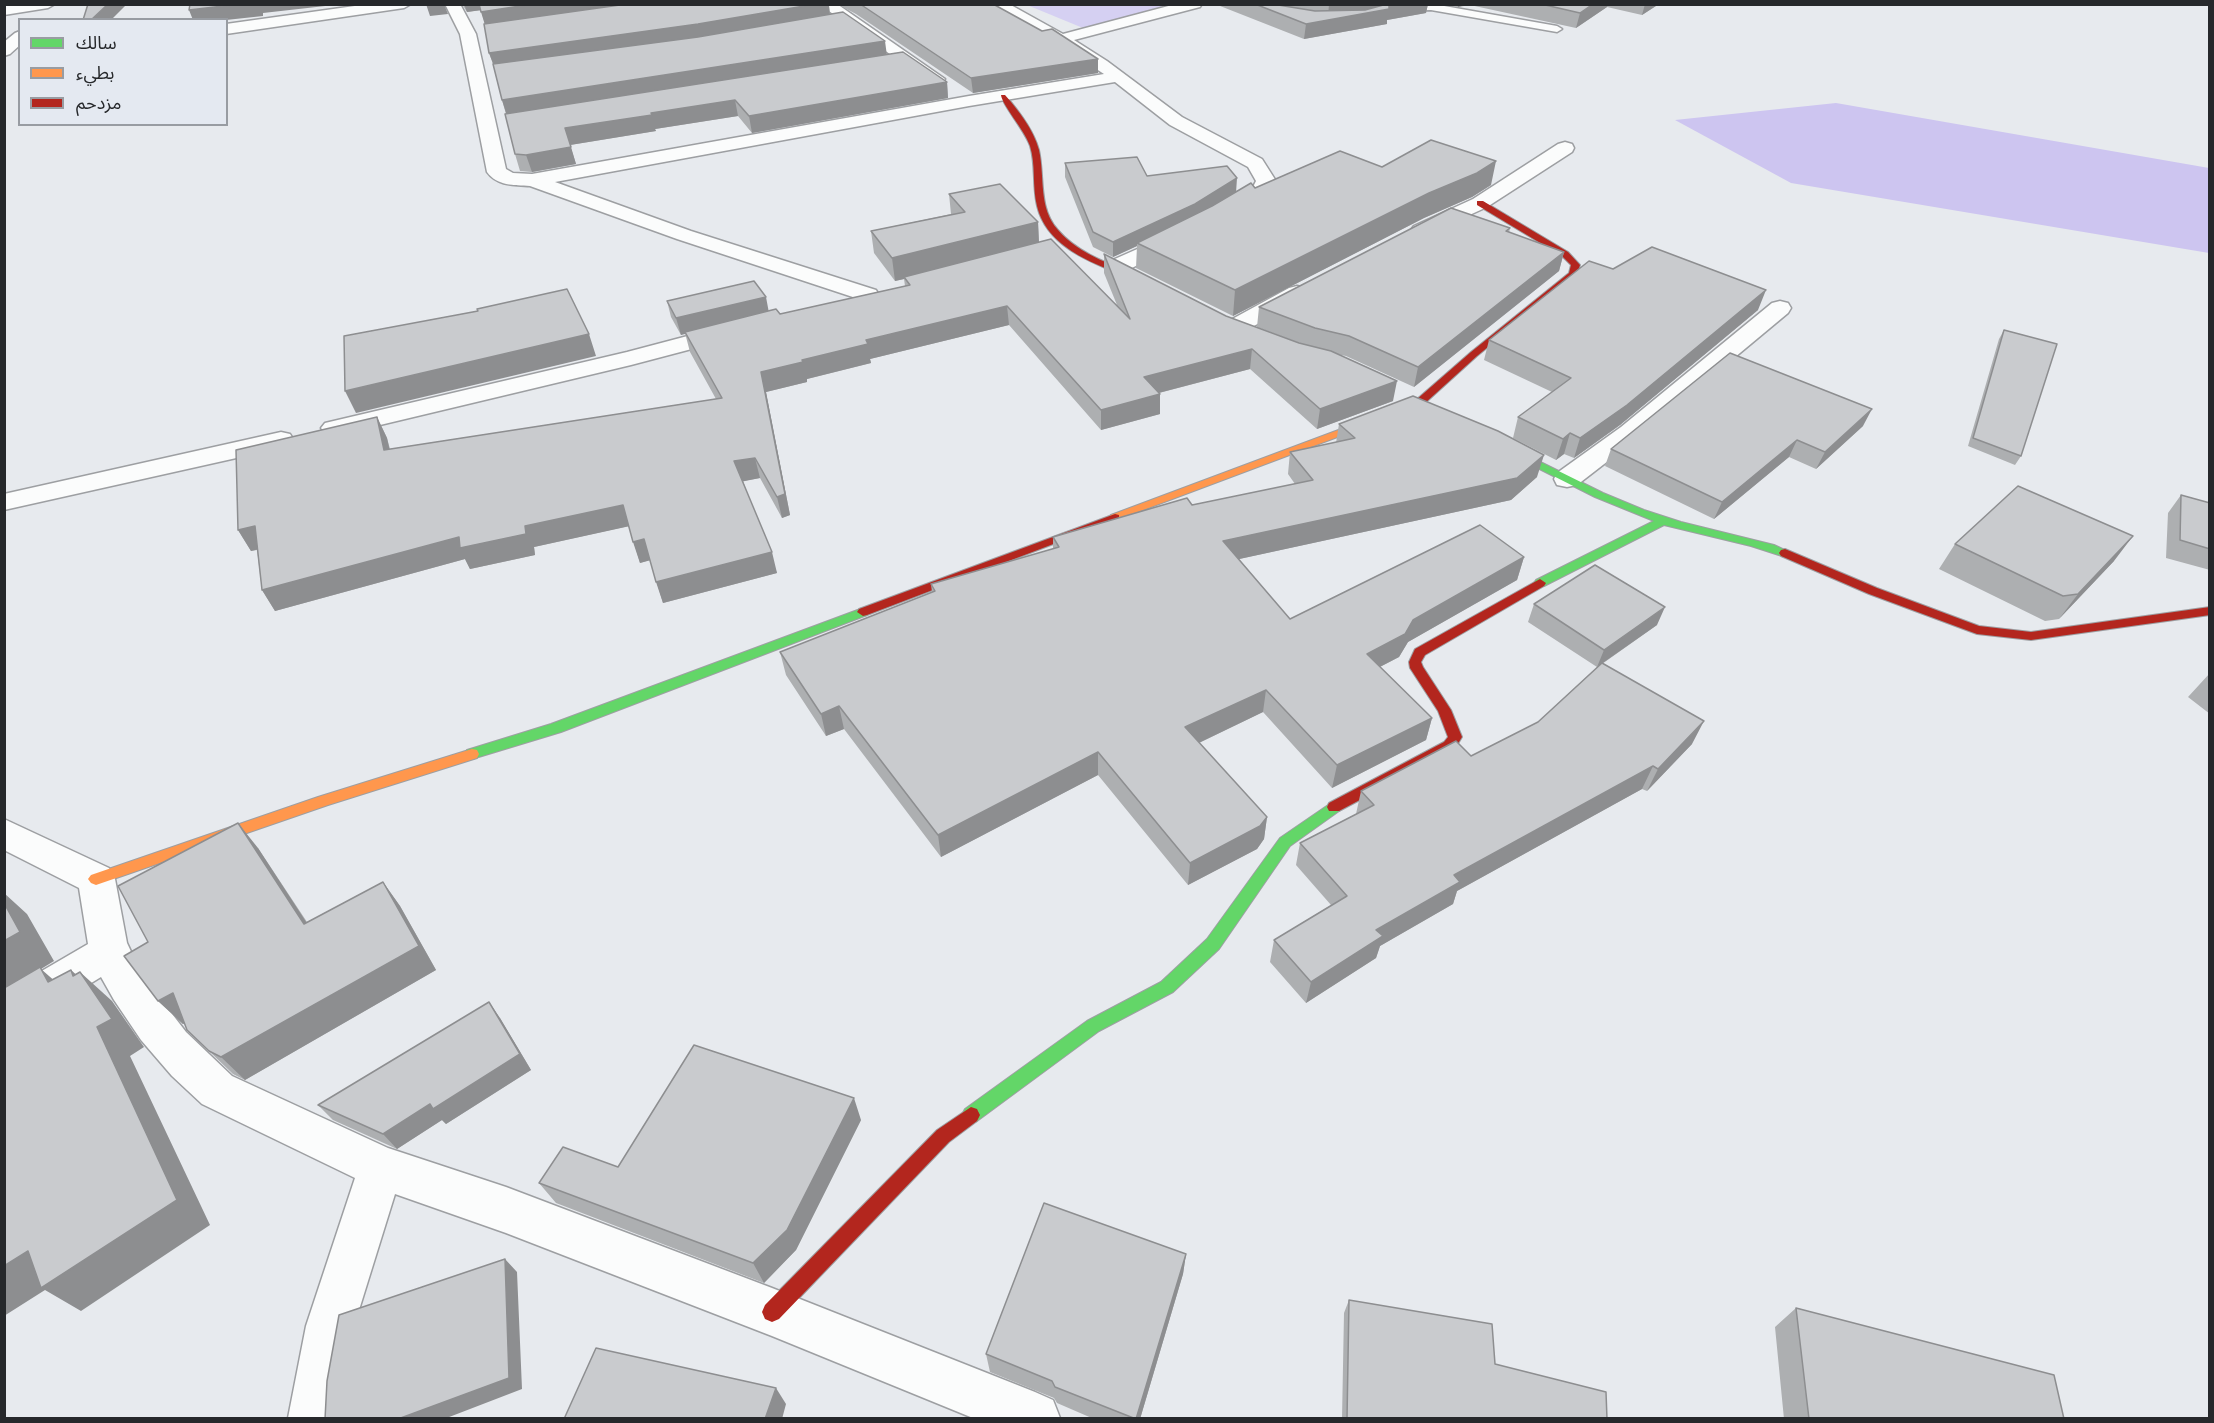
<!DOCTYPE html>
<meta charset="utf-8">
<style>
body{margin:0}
#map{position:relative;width:2214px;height:1423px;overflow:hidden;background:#e7eaee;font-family:"Times New Roman","Noto Sans Arabic",serif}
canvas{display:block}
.frame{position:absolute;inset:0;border:6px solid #26282b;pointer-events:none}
.legend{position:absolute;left:18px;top:18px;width:210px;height:108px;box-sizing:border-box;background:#e4e9f1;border:2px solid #989ca2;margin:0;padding:8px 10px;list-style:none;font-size:18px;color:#26282b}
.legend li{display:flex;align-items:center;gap:12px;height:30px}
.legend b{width:30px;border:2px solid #989ca2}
</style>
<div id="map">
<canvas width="2214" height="1423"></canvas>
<div class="frame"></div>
<ul class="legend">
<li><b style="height:8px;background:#63d668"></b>سالك</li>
<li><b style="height:8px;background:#ff974d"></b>بطيء</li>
<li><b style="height:8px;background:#b3261e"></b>مزدحم</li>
</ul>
</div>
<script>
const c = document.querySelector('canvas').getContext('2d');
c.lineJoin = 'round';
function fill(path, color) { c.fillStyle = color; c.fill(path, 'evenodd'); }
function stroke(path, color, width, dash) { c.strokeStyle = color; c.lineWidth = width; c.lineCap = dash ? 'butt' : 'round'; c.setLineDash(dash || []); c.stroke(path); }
fill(new Path2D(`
 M1027,5v-1l141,1 -85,23z`), '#d5d0f2');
fill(new Path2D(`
 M1836,103l373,65v85l-418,-70 -116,-63z`), '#cdc5f0');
const lane = new Path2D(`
 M1405,4h28l124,22 5,3 -5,3 -126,-22 -31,1 -5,-3z`);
const street = new Path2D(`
 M17,4h38l-7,4 -44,7v-9z
 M369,4h42l-7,4 -178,26v-10z
 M445,4h15l16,30 30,135 7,4 19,1 437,-78 135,-22 -49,-32 -65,-38h19l54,30 113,-30h26l-2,3 -126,33 33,21 75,56 80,42 14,22c-10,15 -36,37 -55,32l-3,-4 3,-4 33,-20 2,-4 -8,-14 -78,-42 -55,-43 -146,24 -414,76 136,49 185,59 3,5 -3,5 -8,2 -191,-63 -147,-53c-16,-1 -33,0 -43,-14l-27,-138z
 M819,4h18l108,75 -2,4h-12z
 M20,31v14l-10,9 -6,2v-14l11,-9z
 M1565,142l7,2 2,4 -2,4 -85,55 -59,27 -7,2 -7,-2 -3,-4 3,-4 59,-27 85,-55z
 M1178,231l7,2 3,4 -3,4 -61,31 -8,1 -8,-1 -3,-5 3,-5z
 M1297,286l8,2 3,5 -3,5 -64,35 -8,2 -8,-2 -4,-5 4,-5 64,-35z
 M1780,301l8,2 3,5 -3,5 -149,124 -62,48 -10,2 -10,-2 -3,-6 3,-6 64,-46 151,-124z
 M733,324l8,2 4,5 -4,5 -110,29 -297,71 -9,-3 -4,-5 4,-5 302,-71z
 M281,432l9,2 4,6 -4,6 -286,64v-16z
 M4,819l105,49 6,11 12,64 15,32 44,57 46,44 156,72 118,39 266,101 263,104 18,8 7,18h-87l-201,-82 -266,-103 -111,-39 -41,132 -16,92h-50l18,-92 49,-148 -153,-74 -30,-28 -31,-36 -27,-40 -13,-23 -83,51 -14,5v-40l84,-49 -9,-56 -75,-38z`);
const fast = new Path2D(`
 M1500,442l103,51 41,17 37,12 93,23 17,8 -6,4 -34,-11 -87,-21 -120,61h-8l-2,-3 2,-3 118,-59 -59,-24 -99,-50 -1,-2z
 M863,608l4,1 2,3 -2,3 -306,117 -89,27 -5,-1 -2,-4 2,-4 84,-26z
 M1334,801l5,2 2,4 -2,4 -49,35 -71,103 -46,43 -74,39 -122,90 -6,2 -6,-2 -3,-6 3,-6 122,-88 74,-39 46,-43 73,-101z`);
const slow = new Path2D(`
 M1392,410l5,3 -1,2 -277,104h-8l-2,-2 2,-2z
 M472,749l5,1 2,4 -2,4 -149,47 -232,80 -5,-2 -3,-4 3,-4 227,-78z`);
const jam = new Path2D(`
 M1001,95h4c14,16 28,34 34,55 6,27 -1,58 19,80 22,26 59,36 89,49v4h-6c-38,-17 -93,-31 -104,-77 -5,-20 -1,-41 -7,-60 -6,-17 -28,-41 -29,-51z
 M1477,201h6l85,51 12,13 -3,9 -100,82 -53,48 -28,11h-8v-4l28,-11 55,-48 98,-79 2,-8 -9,-9 -85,-51z
 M1115,514l4,1v4l-252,96 -4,1 -6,-4 2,-3z
 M1785,549l92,39 102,38 52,6 179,-25v8l-179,25 -54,-6 -108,-40 -88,-38 -2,-3 2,-3z
 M1540,579l6,4 -2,3 -119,69 -4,7 2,5 28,43 11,27 -8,13 -115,61h-10l-2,-4 2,-4 115,-61 4,-5 -10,-26 -28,-43 -1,-6 6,-13z
 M971,1107l6,2 3,6 -3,6 -28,21 -170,177 -7,3 -7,-3 -3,-7 3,-7 172,-175z`);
stroke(lane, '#9d9fa2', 3);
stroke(street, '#9d9fa2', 3);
stroke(fast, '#9d9fa2', 2);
stroke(slow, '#9d9fa2', 2);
stroke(jam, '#9d9fa2', 2);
fill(lane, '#fbfcfc');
fill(street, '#fbfcfc');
fill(fast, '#63d668');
fill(slow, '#ff974d');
fill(jam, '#b3261e');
fill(new Path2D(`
 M462,4h369l-2,2 1,8 57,41 60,27 1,16 -196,35 -14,-17 -83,13 1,2 -86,14 6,19 -44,8 -12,-1 -5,-17 -9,-40 -4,-14 -9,-36 -4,-11 -4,-29 -4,-14 -14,2z
 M837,4h156l105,69 -125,20 -117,-79z
 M1215,4h213l-2,9 -39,7v4l-83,15z
 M1441,4h218l-17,11 -35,-8 -31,21 -106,-23 -12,2z
 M1065,163l171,28 146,-24 109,18 -19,12 -48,21 -191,98 -97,-48 1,-22 -24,11 -20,-10 -28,-70z
 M949,194l89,28 1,20 78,63 -13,-32v-19l122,62 79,29 -48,-18 2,-20 251,-79 -1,5 55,19 -5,19 -145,116 -68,-31 -10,-2 57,47 -76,28 -67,-60 -91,24 1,1v20l-59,16 -92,-105 -139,34 1,4 -64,16v3l-41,10 24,123 -8,3 -22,-40 -17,3 34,92 -114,30 -13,-43 -10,3 -11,-37 -95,21 1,8 -65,14 -5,-10 -190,52 -13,-21 -5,-40 -6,1 -13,-21 139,-113 10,21 3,11 326,-50 -26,-47 -5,-19 -4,2 -10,-18 -4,-16 102,10 11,3 125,-28 -1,-7 -9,2 -21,-28 -3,-22 80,-17z
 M1613,269l145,41 -138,115 -46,33 -10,-4 -8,6 -43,-22 5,-21 34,-25 -68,-32 5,-20z
 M2004,330l17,126 -6,9 -47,-19 31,-107z
 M1339,424l198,53 -26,23 -272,59 51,60 234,-62 -7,23 -109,62 -9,15 -19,10 52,51 -6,22 -94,48 -69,-76 -64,31 68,74 -3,22 -7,10 -69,36 -90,-110 -157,82 -97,-128 -18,7 -40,-61 -6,-23 152,-60 -1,-8 122,-35v-12l139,-32 103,-21 -7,-10 2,-22 46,-9z
 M1863,426l-47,43 -27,-12 -75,62 -109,-53 6,-17z
 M2181,495l29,8v67l-44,-12 2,-45z
 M1955,544l159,17 -55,58 -14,2 -106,-52z
 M1534,604l123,21 -55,39 90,80 -45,47 -5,-2 -185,102 -4,13 -73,42 -4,12 -70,45 -36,-41 4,-22 57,-35 -35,-40 4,-22 56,-29 5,-23 110,-35 67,-34 59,-55 -69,-45z
 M2210,673v41l-22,-17z
 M258,848l49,74 76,-40 17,24 36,64 -191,110 -12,-6 -46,-44 -2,-6h-2l-25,-23 -10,-59z
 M500,1018l31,52 -85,54 -4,-4 -45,29 -64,-29 -15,-15z
 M861,1120l-65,130 -32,33 -208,-80 -17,-20z
 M1186,1254l-3,20 -43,145h-46l-37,-16 -3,-5 -64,-26 -4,-18z
 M1349,1300l146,64 112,55h-265l2,-106z
 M1796,1308l268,111h-280l-9,-92z`), '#adafb1');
fill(new Path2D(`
 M108,4h19l-16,16h-20z
 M240,4h103l-80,9v3l-37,4h-33l-4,-10z
 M426,4h18l4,10 -18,2z
 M464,4h16l2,6 -15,2z
 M533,4h95l-143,21 -4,-13z
 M817,4h14l-2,2 1,10 -129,22 -207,28 -5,-13z
 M1329,4h99l-2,9 -39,7v4l-83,15 2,-15 22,-7z
 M1458,4h12l-12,3z
 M1593,4h15l-1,3 -31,21 4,-15z
 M1645,4h14l-17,11z
 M885,41l2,15 -380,60 -5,-16z
 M1098,59v14l-125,20 -2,-15z
 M947,82l1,16 -196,35 -3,-17z
 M735,100l3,16 -83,13 1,2 -86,14 -5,-17 86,-15z
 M571,147l5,17 -44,8 -6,-17z
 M1496,161l-5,24 -19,12 -48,21 -191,98 2,-26 194,-97z
 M1237,178l-1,15 -96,51 -3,-1v3l-24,11v-15z
 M1038,222l1,22 -135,33v2l-9,2 -3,-23z
 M1564,252l-5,19 -145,116 4,-20z
 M1766,290l-8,20 -138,115 -46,33 6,-20z
 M766,297l3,16 -88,22 -5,-17z
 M1007,306l2,19 -139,34 1,4 -64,16v3l-41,10 24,123 -8,3 -5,-21 -16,-125 105,-32z
 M589,334l7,22 -240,57 -11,-22z
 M1252,349l-2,20 -107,28 1,-20z
 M1397,381l-4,20 -76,28 3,-20z
 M1160,394v20l-59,16v-20z
 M1872,409l-9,17 -47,43 9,-17z
 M377,417l10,21 7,32 -10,-20z
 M1570,433l-6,21 -8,6 7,-21z
 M1797,440l-8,17 -75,62 8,-17z
 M1544,455l-7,22 -26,23 -290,63 2,-22z
 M755,458l5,20 -20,4 -6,-21z
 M623,505l7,21 -96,21 1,8 -65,14 -5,-10 -190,52 -13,-21 197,-53 66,-11z
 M255,526l13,21 -17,4 -13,-21z
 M2133,536l-19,25 -55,58 19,-25z
 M644,539l7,21 -11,3 -7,-21z
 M772,552l5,21 -114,30 -7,-21z
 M1524,557l-7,23 -109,62 -9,15 -37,19 5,-22 46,-34z
 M1665,607l-8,18 -60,42 7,-17z
 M1266,690l-3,22 -79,38 1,-23z
 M839,706l5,23 -18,7 -5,-22z
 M1432,718l-6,22 -94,48 5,-23z
 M1704,721l-12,23 -45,47 11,-22z
 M1098,752v23l-157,82 -3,-22z
 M1653,766l-11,23 -185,102 -4,13 -73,42 -4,12 -70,45 5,-21 65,-52 78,-55z
 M1267,817l-3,22 -7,10 -69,36 2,-22z
 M238,823l20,25 65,100 -19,-24z
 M383,882l17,24 36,64 -191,110 -24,-23z
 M4,893l23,21 27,47 -13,8 32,28 -25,-15 -44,8z
 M71,970l20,18 -11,-16 32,29 32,46 -14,9 80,169 -129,86 -36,-21 -41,26v-50l69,-290z
 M173,993l24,23 -14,8 -25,-23z
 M489,1002l11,16 31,52 -85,54 -4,-4 -45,29 -14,-15 47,-30z
 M854,1098l7,22 -65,130 -32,33 -11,-20z
 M1186,1254l-3,20 -43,145h-4z
 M505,1259l12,13 5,117 -78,30h-46z
 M776,1388l10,16 -4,15h-17z`), '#8d8e90');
const building = new Path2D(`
 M88,4h20l-17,16h-8z
 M190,4h50l-51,6z
 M479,4h54l-52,8z
 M627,4h189l-118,20 -209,29 -5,-29z
 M860,4h133l49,27 10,-2 46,30 -127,19z
 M1255,4h17l43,7 50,-1 22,-6h6l-4,1v4l-83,15z
 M1541,4h52l-13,9z
 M843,12l42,29 -383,59 -9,-36 205,-27z
 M903,52l44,30 -198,34 -14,-16 -84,13 1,2 -87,13 6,19 -45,8 -11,-1 -10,-40z
 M1431,140l65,21 -19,12 -48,20 -194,97 -98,-47 75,-37 39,-23 4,5 85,-37 42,16z
 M1137,157l10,19 80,-10 10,12 -42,26 -82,38 -20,-10 -28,-69z
 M1000,184l38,38 -146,36 -21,-27 94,-19 -16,-18z
 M1451,208l59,20 -4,3 58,21 -146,115 -69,-31 -34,-8 -56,-21z
 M1051,239l79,80 -26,-65 122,62 73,27 32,8 66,30 -77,28 -68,-60 -108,28 16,17 -59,16 -94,-104 -141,34 2,4 -66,16 1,2 -42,10 24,122 -8,3 -22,-39 -21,3 38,91 -116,30 -12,-43 -11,3 -10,-37 -98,21 1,8 -66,14 -1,-11 -197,53 -7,-64 -17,4 -2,-80 141,-33 7,33 338,-52 -37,-66 91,-23 4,5 130,-29 -6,-8z
 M1652,247l114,43 -139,115 -47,33 -10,-5 -7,6 -45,-22 53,-39 -82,-38 100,-79 24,8z
 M754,281l12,16 -90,21 -9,-17z
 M567,289l22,45 -244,57 -1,-55 134,-25 -1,-2z
 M2004,330l53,14 -36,112 -48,-18z
 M1730,353l142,56 -47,43 -28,-12 -75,62 -111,-53z
 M1413,396l85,35 46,24 -27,23 -294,63 67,78 190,-94 44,32 -111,63 -8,14 -38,20 65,64 -95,47 -71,-75 -81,37 82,90 -7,9 -70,37 -92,-111 -160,83 -99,-129 -18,8 -41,-62 155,-61 -4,-7 128,-37 -6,-10 134,-39 5,7 121,-25 -23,-28 65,-14 -16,-14z
 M2018,486l115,50 -55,58 -15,2 -108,-52z
 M2181,495l29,8v46l-30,-9z
 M1595,565l70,42 -61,43 -70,-46z
 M1602,663l102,58 -46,48 -5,-3 -199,109 6,7 -84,48 7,6 -72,46 -37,-42 73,-44 -47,-53 74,-38 -13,-14 95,-50 15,15 67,-34z
 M238,823l66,101 79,-42 36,64 -198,111 -12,-6 -22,-21 -14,-37 -15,8 -34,-45 24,-14 -30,-56z
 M4,903l16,29 -16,9z
 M40,967l8,15 23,-12 2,6 7,-4 32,47 -15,8 80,173 -136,88 -13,-37 -24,15v-278z
 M489,1002l31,52 -87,55 -3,-5 -47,30 -65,-29z
 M694,1045l160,53 -67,132 -34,33 -214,-80 24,-36 55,20z
 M1044,1203l142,51 -50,165 -81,-32 -3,-6 -66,-27z
 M505,1259l4,119 -111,41h-73l2,-38 12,-66z
 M1349,1300l143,24 3,40 111,28 1,27h-260z
 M1796,1308l258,67 10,44h-255z
 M596,1348l180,40 -11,31h-201z`);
fill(building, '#c9cbce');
stroke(building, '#8d8e90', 1.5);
</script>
